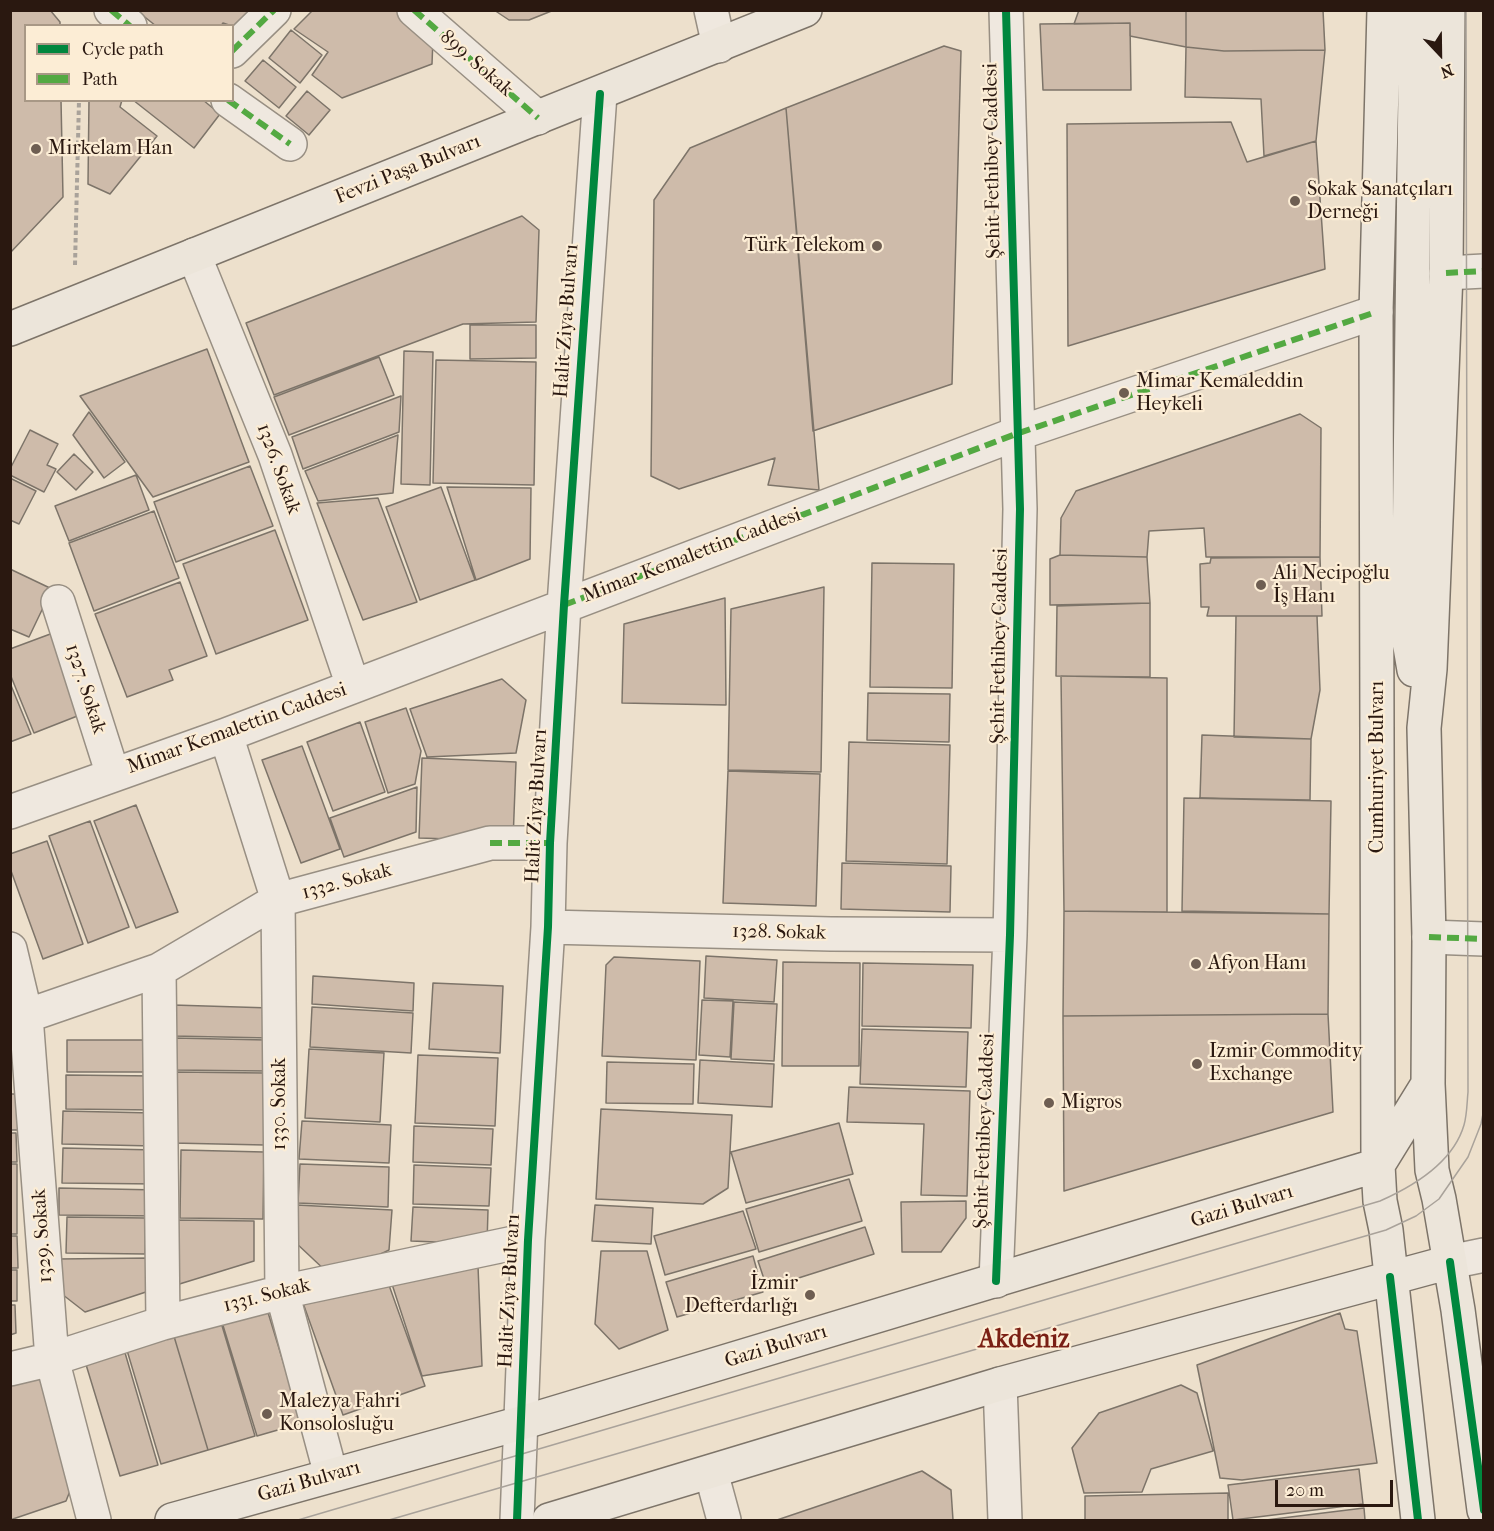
<!DOCTYPE html>
<meta charset="utf-8">
<style>
body{margin:0}
#map{position:relative;width:1494px;height:1531px;overflow:hidden;background:#ede0cc;font-family:"IM FELL French Canon",serif}
canvas{display:block}
.frame{position:absolute;inset:0;border:12px solid #2a1810;pointer-events:none}
.legend{position:absolute;left:24px;top:24px;width:210px;height:78px;box-sizing:border-box;background:#fcedd5;border:2px solid #a89886;margin:0;padding:8px 10px;list-style:none;font-size:18px;color:#2a1810}
.legend li{display:flex;align-items:center;gap:12px;height:30px}
.legend b{width:30px;border:2px solid #a89886}
.north{position:absolute;left:1410px;top:24px;width:60px;height:60px;-webkit-text-stroke:4px #fcedd5;paint-order:stroke;rotate:158deg;font-size:16px;font-weight:700;line-height:24px;text-align:center;color:#2a1810}
.north::after{content:'';display:block;margin:auto;width:21px;height:27px;background:#2a1810;clip-path:polygon(50% 0,100% 100%,50% 72%,0 100%)}
.scale{position:absolute;left:1275px;top:1480px;width:118px;height:27px;box-sizing:border-box;border:3px solid #2a1810;border-top:0;padding-left:8px;font-size:18px;line-height:21px;white-space:nowrap;color:#2a1810;-webkit-text-stroke:4px #fcedd5;paint-order:stroke}
</style>
<div id="map">
<canvas width="1494" height="1531"></canvas>
<div class="frame"></div>
<ul class="legend">
<li><b style="height:8px;background:#00873e"></b>Cycle path</li>
<li><b style="height:8px;background:#53a942"></b>Path</li>
</ul>
<div class="north">N</div>
<div class="scale">20 m</div>
</div>
<script>
const c = document.querySelector('canvas').getContext('2d');
c.lineJoin = 'round';
function fill(path, color) { c.fillStyle = color; c.fill(path, 'evenodd'); }
function stroke(path, color, width, dash) { c.strokeStyle = color; c.lineWidth = width; c.lineCap = dash ? 'butt' : 'round'; c.setLineDash(dash || []); c.stroke(path); }
function drawText(font, color, halo, rows, align = 'center') {
  c.font = font + ' "IM FELL French Canon",serif'; c.lineWidth = 4.5; c.setLineDash([]); c.textBaseline = 'middle'; c.strokeStyle = halo; c.fillStyle = color; for (const [text, x, y, turn = 0] of rows) {
    c.save(); c.translate(x, y); c.rotate((+turn || 0) * Math.PI / 180); c.textAlign = isNaN(turn) ? turn : align; if (halo) c.strokeText(text, 0, 0); c.fillText(text, 0, 0); c.restore();
  }
}
const building = new Path2D(`
 M10,10h40l10,12v4h-34v74h35l2,97 -53,56z
 M136,10h119l-23,20v-4l-9,-3 -2,3h-65z
 M313,10h98l22,28 -1,26 -90,34 -30,-23 16,-23 -34,-23z
 M494,10h60l-25,10h-20z
 M1079,10h107v37l-56,-11v-13l-56,1z
 M1186,10h137l2,40 -101,1 -38,-4z
 M1130,23l1,67h-88l-3,-66z
 M291,30l31,25 -22,28 -31,-25z
 M944,46l17,5 -9,333 -139,47 -27,-323z
 M1186,47l38,4 101,-1 -9,91 -52,15 -3,-57 -76,-2z
 M263,60l33,27 -17,21 -34,-27z
 M307,91l23,19 -21,25 -23,-19z
 M89,100h33l-2,7 37,29 -47,58 -22,-10z
 M133,100h70l17,14 -26,34z
 M786,108l33,382 -51,-5 7,-27 -96,31 -28,-13 3,-276 36,-52z
 M1231,122l16,40 69,-21 9,128 -257,77 -1,-222z
 M522,216l17,14 -3,92 -73,2 -189,71 -28,-72z
 M470,325h66v33l-66,1z
 M207,349l42,113 -96,35 -73,-101z
 M404,351l29,1 -3,133 -29,-1z
 M379,357l15,38 -105,40 -15,-38z
 M436,360l100,2 -2,123 -101,-2z
 M401,396l-2,36 -96,37 -11,-32z
 M89,412l36,50 -21,16 -31,-43z
 M1300,414l21,14 -1,129h-114l-2,-29 -55,3 -2,26 -87,-2 1,-37 15,-27z
 M30,430l28,14 -11,21 9,4 -12,23 -34,-17v-6z
 M398,435l-5,58 -75,8 -13,-30z
 M74,454l19,18 -17,18 -19,-18z
 M250,466l23,60 -97,36 -22,-60z
 M136,475l13,35 -80,31 -14,-35z
 M10,478l26,13 -17,33 -9,-4z
 M441,487l34,93 -55,20 -34,-93z
 M447,487l84,1 -1,71 -54,21z
 M378,498l39,104 -54,18 -46,-117z
 M154,511l25,67 -85,33 -25,-68z
 M275,530l33,90 -92,34 -33,-90z
 M1060,555l87,2 3,46 -100,2v-46z
 M1320,557l2,59h-115l2,-9h-8l-1,-43 10,-1 1,-5z
 M872,563l82,1 -2,124 -82,-1z
 M10,569l42,20 -23,48 -19,-8z
 M180,582l27,74 -38,14 4,10 -46,17 -32,-83z
 M824,587l-3,185 -93,-2 3,-161z
 M725,598l1,107 -104,-2 2,-79z
 M1150,603v74l-94,-1 1,-70z
 M1236,616h81l3,74 -9,49 -77,-2z
 M53,633l32,80 -51,20 -24,-59v-25z
 M1061,676l106,2v234l-103,-1z
 M502,679l24,21 -10,53 -89,4 -17,-48z
 M10,683l21,51 -21,8z
 M868,693l82,1 -1,48 -82,-2z
 M406,708l15,43 -6,33 -27,9 -23,-71z
 M360,722l25,70 -52,19 -26,-69z
 M1202,735l109,4 -1,61 -110,-2z
 M849,742l101,3 -3,119 -101,-3z
 M302,746l38,103 -39,14 -39,-103z
 M422,758l94,4 -3,79 -94,-3z
 M728,771l92,3 -4,132 -93,-3z
 M417,787l-1,45 -72,25 -14,-39z
 M1184,798l147,3 -2,113 -147,-3z
 M136,805l42,107 -42,16 -42,-107z
 M90,821l39,106 -41,16 -39,-107z
 M47,841l36,103 -40,15 -33,-91v-14z
 M842,863l109,3 -1,46 -109,-3z
 M1064,911l265,3 -1,100 -265,2z
 M706,956l71,4 -3,42 -70,-4z
 M614,957l86,4 -4,99 -94,-4 4,-91z
 M783,962l77,1 -1,103h-77z
 M863,963l110,2 -2,63 -109,-2z
 M313,976l101,7 -1,28 -101,-7z
 M433,983l70,3 -3,67 -71,-4z
 M702,1000l31,1 -3,56 -31,-2z
 M734,1002l43,2 -3,57 -43,-2z
 M173,1005l98,3 -1,30 -98,-2z
 M312,1007l101,6 -2,40 -101,-6z
 M1328,1014l5,98 -269,79 -1,-175z
 M862,1029l106,3 -2,55 -106,-3z
 M174,1038l93,2 -1,31 -93,-1z
 M67,1040h88v32h-88z
 M309,1049l75,4 -4,69 -75,-4z
 M418,1055l80,3 -3,68 -80,-3z
 M700,1060l74,4 -2,43 -74,-4z
 M607,1062l87,2 -1,40 -87,-1z
 M173,1072l93,1 -1,72 -93,-2z
 M66,1075l89,1v34l-89,-1z
 M849,1087l121,4 -3,105 -46,-1 3,-71 -77,-2z
 M10,1094h8v36h-8z
 M601,1109l131,6 -4,73 -25,16 -107,-5z
 M63,1111l91,2v33l-92,-2z
 M302,1121l89,4 -2,38 -90,-4z
 M839,1123l14,51 -107,29 -15,-51z
 M414,1126l79,3 -2,36 -78,-3z
 M10,1133h6l1,29h-7z
 M63,1148l94,2v34l-95,-1z
 M181,1150l83,2 -1,67 -83,-1z
 M10,1164h7v70h-7z
 M300,1164l89,3 -1,40 -90,-4z
 M414,1165l77,3 -2,38 -76,-2z
 M849,1179l13,42 -103,31 -13,-43z
 M59,1188l100,2v26l-100,-1z
 M966,1201v17l-25,34h-39l-1,-50z
 M297,1205l95,5 -3,40 -45,22 -16,1 -33,-31z
 M595,1205l58,3 -2,36 -59,-3z
 M413,1207l75,3 -1,34 -76,-3z
 M743,1211l13,38 -91,26 -11,-39z
 M67,1217l79,1 -1,36 -79,-1z
 M173,1220l81,1v40l-81,25z
 M865,1227l9,27 -107,34 -9,-27z
 M10,1236h7l1,32h-8z
 M601,1251h46l21,79 -49,19 -24,-25z
 M753,1256l10,36 -86,25 -11,-35z
 M152,1258v32l-67,22 -27,-21 -1,-32z
 M478,1266l4,100 -60,10 -33,-101z
 M10,1270h7v31h-7z
 M385,1274l40,112 -82,29 -40,-112z
 M10,1305h5l1,28 -6,2z
 M266,1306l36,117 -45,13 -36,-117z
 M1340,1313l5,16 12,2 20,132 -135,17 -22,-2 -23,-113z
 M220,1319l35,117 -47,14 -35,-117z
 M173,1333l35,117 -47,14 -35,-117z
 M123,1346l35,119 -38,11 -36,-118z
 M39,1376l33,110 -6,15 -56,19v-135z
 M1181,1385l16,8 16,58 -62,18 -9,23 -58,1 -12,-45 27,-35z
 M1359,1469l4,35 -130,16 -5,-35z
 M922,1471l29,19 2,30h-176z
 M1228,1493v27h-143v-24z
 M1364,1508l1,12h-99z`);
fill(building, '#cebbaa');
stroke(building, '#7d7469', 1.5);
const minor = new Path2D(`
 M111,10l19,16
 M414,10l124,108
 M711,10l8,36
 M232,51l42,-41
 M228,100l62,44
 M194,255l81,200 78,231
 M1446,273l38,-2
 M58,602l55,173
 M226,735l52,165 4,392 49,183
 M10,812l216,-77 790,-301 360,-122
 M548,927l283,7 179,1
 M1429,937l55,2
 M10,949l16,67 26,343 42,161
 M159,970l4,353
 M10,1019l16,-3 133,-46 119,-70 212,-57h60
 M1450,1262l34,-7
 M996,1281l14,-346 10,-426 -14,-499
 M10,1369l42,-10 111,-36 119,-31 246,-52
 M1000,1384l5,136
 M711,1472l13,48
 M517,1520l11,-280 20,-313 2,-84 14,-238 36,-511`);
const major = new Path2D(`
 M1384,10l-8,302 2,853 2,36 6,29 32,290
 M1448,10l-2,263 -16,396 -6,59 5,209 -1,147 4,86 7,29 19,111 26,200
 M10,329l795,-319
 M1414,670l-6,-35 8,-625
 M1378,1165l50,-81
 M172,1520l349,-97 857,-258
 M549,1520l451,-136 450,-122`);
stroke(minor, '#988f83', 36);
stroke(major, '#7d7469', 36);
stroke(new Path2D(`
 M75,265l4,-165`), '#a9a29a', 4, [4.5, 3]);
stroke(minor, '#efe8df', 33);
stroke(major, '#ece5da', 33);
stroke(new Path2D(`
 M1483,10l-2,696 3,295
 M298,1520l1082,-319c34,-15 73,-38 84,-76 3,-10 3,-23 4,-33l-2,-1082
 M389,1520l997,-290 30,-14 23,-17 29,-42 13,-33 3,-15`), '#a9a29a', 1.5);
stroke(new Path2D(`
 M111,10l19,16
 M414,10l124,108
 M232,51l42,-41
 M228,100l62,44
 M1446,273l38,-2
 M564,605l452,-171 360,-122
 M490,843h60
 M1429,937l55,2`), '#53a942', 6, [12, 6]);
stroke(new Path2D(`
 M1450,1262l34,248
 M1390,1277l28,243
 M996,1281l14,-346 10,-426 -14,-499
 M517,1520l11,-280 20,-313 2,-84 14,-238 36,-511`), '#00873e', 8);
for (const [x, y, r, color] of [
 [36,149,6,"#6e5e52"],
 [1295,201,6,"#6e5e52"],
 [877,246,6,"#6e5e52"],
 [1124,393,6,"#6e5e52"],
 [1261,585,6,"#6e5e52"],
 [1196,964,6,"#6e5e52"],
 [1197,1064,6,"#6e5e52"],
 [1049,1103,6,"#6e5e52"],
 [810,1295,6,"#6e5e52"],
 [267,1414,6,"#6e5e52"]
]) { const dot = new Path2D(); dot.arc(x, y, r, 0, 2 * Math.PI); c.fillStyle = color; c.fill(dot); stroke(dot, '#fcedd5', 2); }
drawText('20px', '#2a1810', '#fcedd5', [
 ["899. Sokak",476,64,41],
 ["Şehit Fethibey Caddesi",993,161,-91],
 ["Fevzi Paşa Bulvarı",408,170,-22],
 ["Halit Ziya Bulvarı",567,321,-86],
 ["1326. Sokak",278,469,70],
 ["Mimar Kemalettin Caddesi",692,556,-21],
 ["Şehit Fethibey Caddesi",1000,646,-89],
 ["1327. Sokak",85,689,72],
 ["Mimar Kemalettin Caddesi",237,729,-20],
 ["Cumhuriyet Bulvarı",1378,767,-90],
 ["Halit Ziya Bulvarı",537,806,-87],
 ["1332. Sokak",347,882,-15],
 ["1328. Sokak",779,933,1],
 ["1330. Sokak",280,1104,-90],
 ["Şehit Fethibey Caddesi",985,1131,-88],
 ["Gazi Bulvarı",1242,1207,-17],
 ["1329. Sokak",43,1236,-94],
 ["Halit Ziya Bulvarı",510,1291,-87],
 ["1331. Sokak",267,1296,-14],
 ["Gazi Bulvarı",776,1347,-17],
 ["Gazi Bulvarı",309,1482,-16]
]);
drawText('20px', '#2a1810', '#fcedd5', [
 ["Mirkelam Han",48,149],
 ["Sokak Sanatçıları",1307,190],
 ["Derneği",1307,213],
 ["Türk Telekom",865,246,"right"],
 ["Mimar Kemaleddin",1136,382],
 ["Heykeli",1136,405],
 ["Ali Necipoğlu",1273,574],
 ["İş Hanı",1273,597],
 ["Afyon Hanı",1208,964],
 ["Izmir Commodity",1209,1052],
 ["Exchange",1209,1075],
 ["Migros",1061,1103],
 ["İzmir",798,1284,"right"],
 ["Defterdarlığı",798,1307,"right"],
 ["Malezya Fahri",279,1402],
 ["Konsolosluğu",279,1425]
], 'left');
drawText('bold 26px', '#7a1f14', '#fcedd5', [
 ["Akdeniz",1024,1341]
]);
</script>
